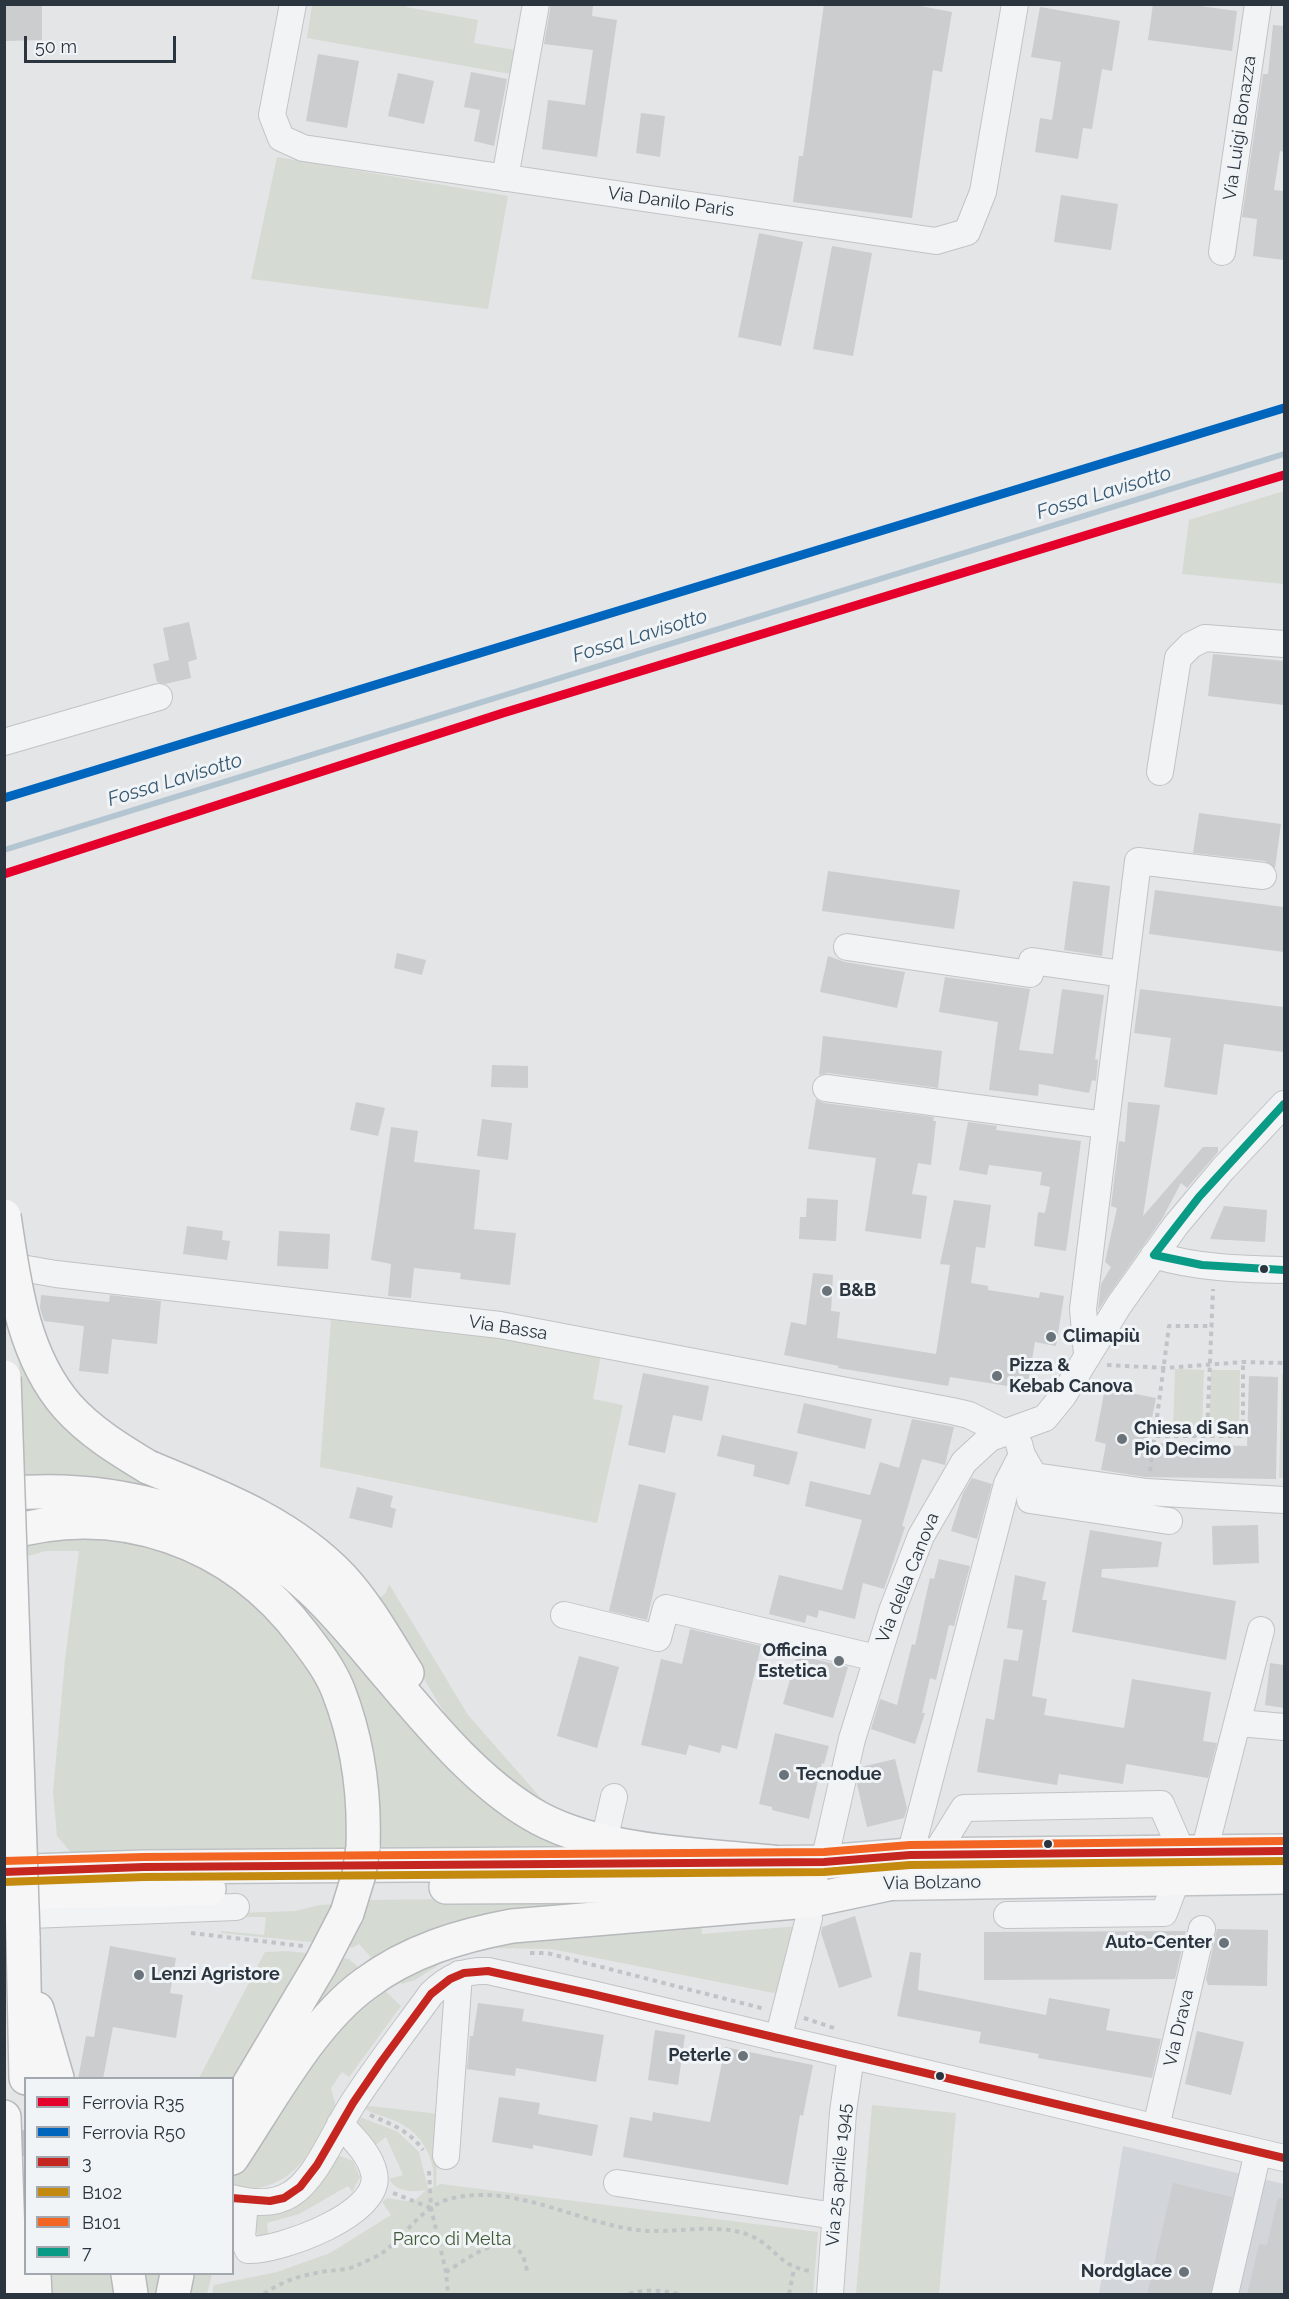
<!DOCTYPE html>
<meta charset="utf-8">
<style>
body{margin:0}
#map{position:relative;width:1289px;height:2299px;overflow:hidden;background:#e3e5e7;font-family:Raleway,sans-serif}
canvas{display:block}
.frame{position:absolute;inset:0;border:6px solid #2b3540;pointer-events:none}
.legend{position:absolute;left:24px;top:2077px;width:210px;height:198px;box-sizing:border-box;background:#f1f4f6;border:2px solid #a2a8ad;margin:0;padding:8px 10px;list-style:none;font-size:18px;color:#2b3540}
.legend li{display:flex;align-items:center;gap:12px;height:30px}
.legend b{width:30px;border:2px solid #a2a8ad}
.scale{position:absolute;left:24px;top:36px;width:152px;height:27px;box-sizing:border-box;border:3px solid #2b3540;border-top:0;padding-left:8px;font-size:18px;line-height:21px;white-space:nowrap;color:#2b3540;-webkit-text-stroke:4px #f1f4f6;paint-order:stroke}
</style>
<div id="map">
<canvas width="1289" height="2299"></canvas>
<div class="frame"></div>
<ul class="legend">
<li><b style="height:8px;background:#e4002b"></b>Ferrovia R35</li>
<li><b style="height:8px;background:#0065bd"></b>Ferrovia R50</li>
<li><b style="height:8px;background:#c52720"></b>3</li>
<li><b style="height:8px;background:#c48a10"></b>B102</li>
<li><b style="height:8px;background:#f26522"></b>B101</li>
<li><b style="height:8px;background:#0a9b86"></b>7</li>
</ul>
<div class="scale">50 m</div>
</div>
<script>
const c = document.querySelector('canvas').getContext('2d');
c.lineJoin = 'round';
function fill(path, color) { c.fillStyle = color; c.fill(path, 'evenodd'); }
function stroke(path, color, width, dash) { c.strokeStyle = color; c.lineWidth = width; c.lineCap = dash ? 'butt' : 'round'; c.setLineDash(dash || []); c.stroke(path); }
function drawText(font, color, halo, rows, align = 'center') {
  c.font = font + ' Raleway,sans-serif'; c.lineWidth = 6; c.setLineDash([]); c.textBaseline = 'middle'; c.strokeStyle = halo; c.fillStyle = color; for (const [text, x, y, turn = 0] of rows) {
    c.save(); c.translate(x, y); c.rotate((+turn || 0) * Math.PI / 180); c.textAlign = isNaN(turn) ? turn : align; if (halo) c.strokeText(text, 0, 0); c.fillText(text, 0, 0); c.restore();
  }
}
fill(new Path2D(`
 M1123,2146l161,38v110h-185z`), '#d2d5da');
fill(new Path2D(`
 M312,5h94v2l72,13 -4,23 46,8 -4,24 -209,-37z
 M277,157l231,39 -20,113 -237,-30z
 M1284,491v93l-102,-10 7,-54z
 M331,1320l168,15 102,20 -8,44 30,6 -26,118 -277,-56z
 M19,1342l159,150 154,107 -311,-116z
 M1175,1369l29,1 -2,61h-29z
 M1211,1370h29l-1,62 -30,-1z
 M1282,1374h2v104h-5z
 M39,1503c156,4 237,53 336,171 29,35 56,77 91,107 34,29 69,46 109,65l4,5 -206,2c2,-28 4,-55 1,-82 -17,-126 -118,-228 -242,-252 -36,-7 -73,-2 -109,1l-1,-5z
 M101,1535l78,18 96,61 65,108 11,131 -277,3 -17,-20 -4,-44 12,-133 14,-108h-33l-22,6v-16z
 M389,1584l79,131 72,82 17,13 -26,-7 -79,-77 -38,-64 -44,-62c12,-2 16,-4 19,-16z
 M697,1896l-319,69 -19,-21 -7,4 -8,-3 19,-45z
 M339,1904l-18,39 -100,-10v-2l43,4 2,-18h-30v-4l59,-2 24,-6z
 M700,1920l2,14 97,-8 -20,68 -228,-45 -66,-1 -32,8 -38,24 -13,4 -7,-5 70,-33z
 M287,1951l28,3 -82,141 -1,-17h-33l66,-126z
 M338,1957l11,2 14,12 -130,165z
 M382,1988l19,18 -52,71 -7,-5 -11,16 6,22c-31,46 -42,81 -104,80l-1,-13 112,-157z
 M361,2105l78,9 -3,72 5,-2 377,48 -5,62h-601l2,-9 63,-13 53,-19 61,-38 -9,-13 5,-4 26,4 13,-12c-12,2 -29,3 -37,-11l14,-4 -17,-38 -12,9 -17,-18 1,-12 40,16 21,20 9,36 6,-1c-1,-5 0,-12 -1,-18 -4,-24 -21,-43 -43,-50 -12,-5 -20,-5 -29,-14z
 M872,2105l84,8 -17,181h-83z
 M340,2156l13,5 7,16 -8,15 -4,-6 -49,28 -32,9 2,16 -7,-1 -8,-7 -1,-11 5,-8 75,-54z
 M52,2274h66l4,20h-69z
 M139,2274h27l-4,20h-20z
 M189,2274h23l-5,20h-22z`), '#d5dbd3');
stroke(new Path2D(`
 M4,850l1280,-396`), '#b3c5d0', 6);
fill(new Path2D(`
 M6,4h36v36l-36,1z
 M551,4h42l-1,12 25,4 -20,137 -55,-8 6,-49 37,5 8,-55 -49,-6z
 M824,4h86l42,8 -10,60 -9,-2 -21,148 -119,-16 6,-46h4z
 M1153,4h32l52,7 -5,40 -84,-11z
 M1040,7l80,14 -8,50 -10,-2 -10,60 -9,-1 -5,31 -43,-7 5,-34 12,2 9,-58 -30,-5z
 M1273,25l11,1v126l-4,-1 -6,39 10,1v69l-31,-4 4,-37 -15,-2 21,-143h5z
 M318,54l41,7 -12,67 -41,-7z
 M471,72l36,7 -13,67 -20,-5 6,-31 -16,-3z
 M398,73l36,8 -10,43 -36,-8z
 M641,113l24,3 -5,41 -24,-4z
 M1061,195l57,9 -7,46 -57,-8z
 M759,233l44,9 -22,104 -43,-9z
 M832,246l40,7 -19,103 -40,-7z
 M189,622l8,37 -9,3 3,16 -26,6 -8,-2 -4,-18 16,-4 -6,-32z
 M1213,654l71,7v44l-76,-9z
 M1199,813l82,11 -6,44 -10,-7 -72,-8z
 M828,871l132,19 -6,39 -132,-18z
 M1073,881l37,5 -8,70 -38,-6z
 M1155,890l129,17v45l-135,-18z
 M397,953l29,7 -4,15 -28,-7z
 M828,956l17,6 60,10 -8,36 -77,-16z
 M945,977l85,12 -11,61 34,4 9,-65 42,6 -9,64 3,1 -2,21 -4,-1 -3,13 -50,-9 -1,12 -49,-6 9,-68 -59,-10z
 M1140,989l144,18v45l-60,-8 -7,51 -53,-8 7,-49 -37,-5z
 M823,1036l119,15 -4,37 -110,-15 -9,2z
 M492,1065l36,1v22l-37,-1z
 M816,1099l8,4 110,14 -1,4h3l-5,44 -13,-2 -6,31 15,2 -6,43 -56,-8 11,-73 -68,-9z
 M356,1102l29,6 -7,28 -28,-6z
 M1128,1102l32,3 -17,111 60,-69h15v5l-31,36 -6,-5 -19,36 -64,91 3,-26 10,-17 -6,-5 12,-54 -6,-2 8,-65 6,1z
 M482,1119l30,4 -4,37 -31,-4z
 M968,1122l29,4 -1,4 85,11 -15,110 -32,-5 4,-34 7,1 5,-26 -10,-2 2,-13 -53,-7 -2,10 -28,-5z
 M391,1127l27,4 -4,31 66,8 -6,59 42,4 -6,52 -50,-6 1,-6 -47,-5 -3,30 -23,-2 3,-32 -20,-4z
 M807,1198l31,2 -2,41 -37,-2 1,-22h6z
 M954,1200l37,5 -6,43 -9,-1 -5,36 17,3v4l51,8 1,-6 24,4 -8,50 -21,-4 -8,47 -77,-12 -2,9 -110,-18 1,-2 -55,-11 7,-33 15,3 7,-52 20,2 -2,36 9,1 -3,26 99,16 14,-89 -10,-1z
 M1224,1206l43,4 -2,32 -55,-3z
 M187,1226l36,5 -1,9 8,1 -3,19 -44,-6z
 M279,1231l51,3 -2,35 -51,-3z
 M41,1295l68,7 1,-7 51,6 -4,43 -45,-5 -4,35 -29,-3 5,-45 -40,-5 -4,-13z
 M643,1373l66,13 -7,35 -29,-6 -8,38 -37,-8z
 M1249,1376l29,1 -2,102 -131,-2 -44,-7 5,-26 -11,-3 10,-53 51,10 -9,45 100,3z
 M804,1403l68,16 -7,30 -68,-16z
 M912,1419l42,8 -9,38 -23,-6 -20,67 3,1 -21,62 -21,-6 -8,36 -36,-9 -2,8 -10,-3 -2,8 -36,-9 10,-39 63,15 20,-70 -57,-14 5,-25 60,14 10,-33 19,6z
 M722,1435l76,17 -9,33 -36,-9 2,-11 -38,-9z
 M972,1478l20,6 -15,55 -26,-8 12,-38z
 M639,1484l37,9 -29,127 -38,-9z
 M357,1487l36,9 -3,11 6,2 -4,19 -43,-10z
 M1258,1525l1,38 -46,2 -1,-39z
 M1090,1530l72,12 -4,25 -56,2 -1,8 135,24 -10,59 -154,-28z
 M939,1559l31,7 -16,60 -5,-1 -13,55 -6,-2 -8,35h3l-10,31 -44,-15 9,-30 17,6 15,-61 3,1 15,-67 4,1z
 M1015,1575l31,7 -4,18h5l-15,96 15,3 -3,16 80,13 8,-49 79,13 -8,49 14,2 -9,35 -82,-14 -3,20 -64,-10 -2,11 -80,-13 9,-54 8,2 10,-61 14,2 5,-31 -16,-2z
 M690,1629l71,17 -24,103 -15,-4 -2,8 -31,-8 -3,10 -45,-10 20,-86 21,5z
 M797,1655l51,12 -15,51 -50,-14z
 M579,1656l40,11 -22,81 -40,-12z
 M1270,1663l14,2v43l-19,-3z
 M775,1733l54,13 -5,18 -2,-1 -13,56 -37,-9v-3l-13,-3z
 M895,1759l12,49 -3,10 -37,9 -10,-43 4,-17z
 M855,1916l17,61 -33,11 -18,-55 1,-6z
 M1217,1929l51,1 -1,56 -59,-1 -2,-6z
 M1186,1931l-11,48 -191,1v-48z
 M110,1946l66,12 -6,35 13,2 -7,43 -63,-11 -10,52h-25l8,-43 8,1z
 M910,1952l11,1 -3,37 128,25 3,-17 61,11 -4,21 55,9 -9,39 -114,-20 1,-4 -60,-11 2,-11 -84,-16z
 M478,2003l46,6 -2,12 82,14 -8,47 -80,-14 -1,8 -48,-7 3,-33h3z
 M655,2030l30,5 -7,50 -30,-5z
 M1197,2031l47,11 -13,53 -46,-11z
 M725,2047l88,18 -10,51 -3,-1 -12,70 -165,-28 7,-40 22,4 1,-9 57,10z
 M499,2097l41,6 -2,11 60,11 -6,31 -59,-11v4l-41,-7z
 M1173,2183l59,14 -22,98h-63z
 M1278,2198h6v97h-37l12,-51 8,1z`), '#cbcdcf');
stroke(new Path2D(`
 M4,2144l22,-1`), '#bec2c6', 26, [26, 13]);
const minor = new Path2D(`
 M293,4l-21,111 9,23 22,10 633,93 31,-9 16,-40 32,-188
 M505,178l31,-174
 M1222,252l36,-248
 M4,742l155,-45
 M1160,772l18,-114 13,-13 14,-7 79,6
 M847,947l183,27 2,-13 91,13
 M826,1088l279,37
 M1154,1255c43,13 86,14 130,15
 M4,1265l52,9 444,51 452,86 17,4 34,17
 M1087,1354l-4,-45 55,-448 125,15
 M1019,1444l3,11 12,21 113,16 137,8
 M1034,1476l-4,24 139,21
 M564,1615l94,23 8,-30 210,50
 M1239,1723l45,4
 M604,1841l10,-44
 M1204,1852l57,-222
 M910,1855l97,-371 15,-29
 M934,1856l30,-48 197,-4 21,48
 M824,1862l28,-123 40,-128 29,-75 43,-74 26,-24 55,-20 18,-22 56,-91 57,-80 47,-56 61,-65
 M1007,1915l157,-2 13,-34
 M4,1916l232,-9
 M778,2039l31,-121
 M1156,2127l46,-198
 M446,2156l13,-182
 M617,2183l218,33
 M232,2198c19,5 42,7 59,-4 26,-16 44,-64 62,-91 24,-37 52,-73 78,-109 17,-17 33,-24 57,-23l104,23 692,164
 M245,2201l-3,36 6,13c31,1 136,-36 126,-77 -4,-19 -21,-35 -34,-49
 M830,2294l13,-182 8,-56
 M1225,2294l33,-142`);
const major = new Path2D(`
 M744,1863l80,-1 86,-7 374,-4
 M4,1872l140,-5 531,-4
 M860,1884l424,-7
 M446,1887l366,-2
 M4,1896l41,-4 164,-3`);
const highway = new Path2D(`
 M148,1467c70,29 141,55 194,111 25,27 45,63 65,95
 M4,1494c108,-11 228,20 308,96 29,27 55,61 81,91 40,47 83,99 137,132 65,40 167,41 242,49
 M4,1534c115,-34 229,7 300,102 13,17 26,34 34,54 20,51 27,103 25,157
 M23,1936l3,142
 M37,2009l20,69
 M232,2113l88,-148 27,-52
 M4,2117l6,177
 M232,2158c37,-55 79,-135 133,-174 44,-33 94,-48 147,-58l296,-25 80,-17
 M34,2274l1,20
 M128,2274l3,20
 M173,2294l4,-20`);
stroke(minor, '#c1c3c5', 28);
stroke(major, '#bfc2c5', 36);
stroke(highway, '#b6b8bc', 36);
stroke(new Path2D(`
 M1107,1365l58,3 78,-6 41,1
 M1207,1435l6,-146
 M1156,1436h87v-74
 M1150,1471l19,-145h44
 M191,1933l112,13
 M530,1953h17l218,56
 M804,2018l30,10
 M370,2115c21,9 40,16 53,35
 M429,2171l2,37 15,64 2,22
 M393,2193l38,15
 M446,2272c24,-15 74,-54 81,0
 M264,2294c19,-14 39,-19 63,-23 10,-1 21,-1 31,-6 7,-4 17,-7 24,-12 23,-16 39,-46 67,-54 69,-18 134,29 201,32 34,1 66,-8 99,4 26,10 29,32 62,36
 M629,2294c16,-5 33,-4 49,0
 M789,2294l5,-25`), '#c1c4c6', 4, [4.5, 4.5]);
stroke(minor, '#f2f3f4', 26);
stroke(major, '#f6f6f6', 33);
stroke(highway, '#f6f6f6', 33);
const highwayBridge = new Path2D(`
 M4,1216c10,66 18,138 63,190 23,26 53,44 81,61
 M4,1377l19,559
 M347,1913l12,-39 4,-27`);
stroke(highwayBridge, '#b6b8bc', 36, []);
stroke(highwayBridge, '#f6f6f6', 33);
stroke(new Path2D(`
 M4,1872l140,-5 680,-5 86,-7 374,-4
 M232,2198l38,3 14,-3 16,-11 17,-22 36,-62 28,-41 50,-68 19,-15 14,-6 24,-2 104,23 692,164`), '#c52720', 8);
stroke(new Path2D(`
 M4,1882l140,-5 680,-5 86,-7 374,-4`), '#c48a10', 8);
stroke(new Path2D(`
 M4,1861l140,-4 680,-5 86,-7 374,-4`), '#f26522', 8);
stroke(new Path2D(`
 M1284,1104l-85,93 -45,58 48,10 82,5`), '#0a9b86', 8);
stroke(new Path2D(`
 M4,874l499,-161 781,-238`), '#e4002b', 9);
stroke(new Path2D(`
 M4,798l1280,-390`), '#0065bd', 9);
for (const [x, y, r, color] of [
 [1264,1269,5,"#2b3540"],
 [827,1291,6,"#6b737a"],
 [1051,1337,6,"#6b737a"],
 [997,1376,6,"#6b737a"],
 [1122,1439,6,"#6b737a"],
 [839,1661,6,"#6b737a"],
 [784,1775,6,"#6b737a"],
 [1048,1844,5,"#2b3540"],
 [1224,1943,6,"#6b737a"],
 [139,1975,6,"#6b737a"],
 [743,2056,6,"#6b737a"],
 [940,2076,5,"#2b3540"],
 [1184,2272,6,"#6b737a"]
]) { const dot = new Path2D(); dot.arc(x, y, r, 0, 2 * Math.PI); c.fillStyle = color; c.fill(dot); stroke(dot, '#f1f4f6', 2); }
drawText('18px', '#2b3540', '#f1f4f6', [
 ["Via Luigi Bonazza",1240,128,-82],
 ["Via Danilo Paris",671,202,8],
 ["Via Bassa",508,1328,9],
 ["Via della Canova",908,1578,-68],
 ["Via Bolzano",932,1883,-1],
 ["Via Drava",1179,2028,-77],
 ["Via 25 aprile 1945",839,2175,-85]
]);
drawText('bold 18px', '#2b3540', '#f1f4f6', [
 ["B&B",839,1291],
 ["Climapiù",1063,1337],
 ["Pizza &",1009,1366],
 ["Kebab Canova",1009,1387],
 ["Chiesa di San",1134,1429],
 ["Pio Decimo",1134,1450],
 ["Officina",827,1651,"right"],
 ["Estetica",827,1672,"right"],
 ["Tecnodue",796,1775],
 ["Auto-Center",1212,1943,"right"],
 ["Lenzi Agristore",151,1975],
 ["Peterle",731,2056,"right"],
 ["Nordglace",1172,2272,"right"]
], 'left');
drawText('18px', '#435a39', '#f1f4f6', [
 ["Parco di Melta",452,2240]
]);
drawText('italic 20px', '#375871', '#f1f4f6', [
 ["Fossa Lavisotto",1104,493,-17],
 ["Fossa Lavisotto",640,636,-17],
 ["Fossa Lavisotto",175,780,-17]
]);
</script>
